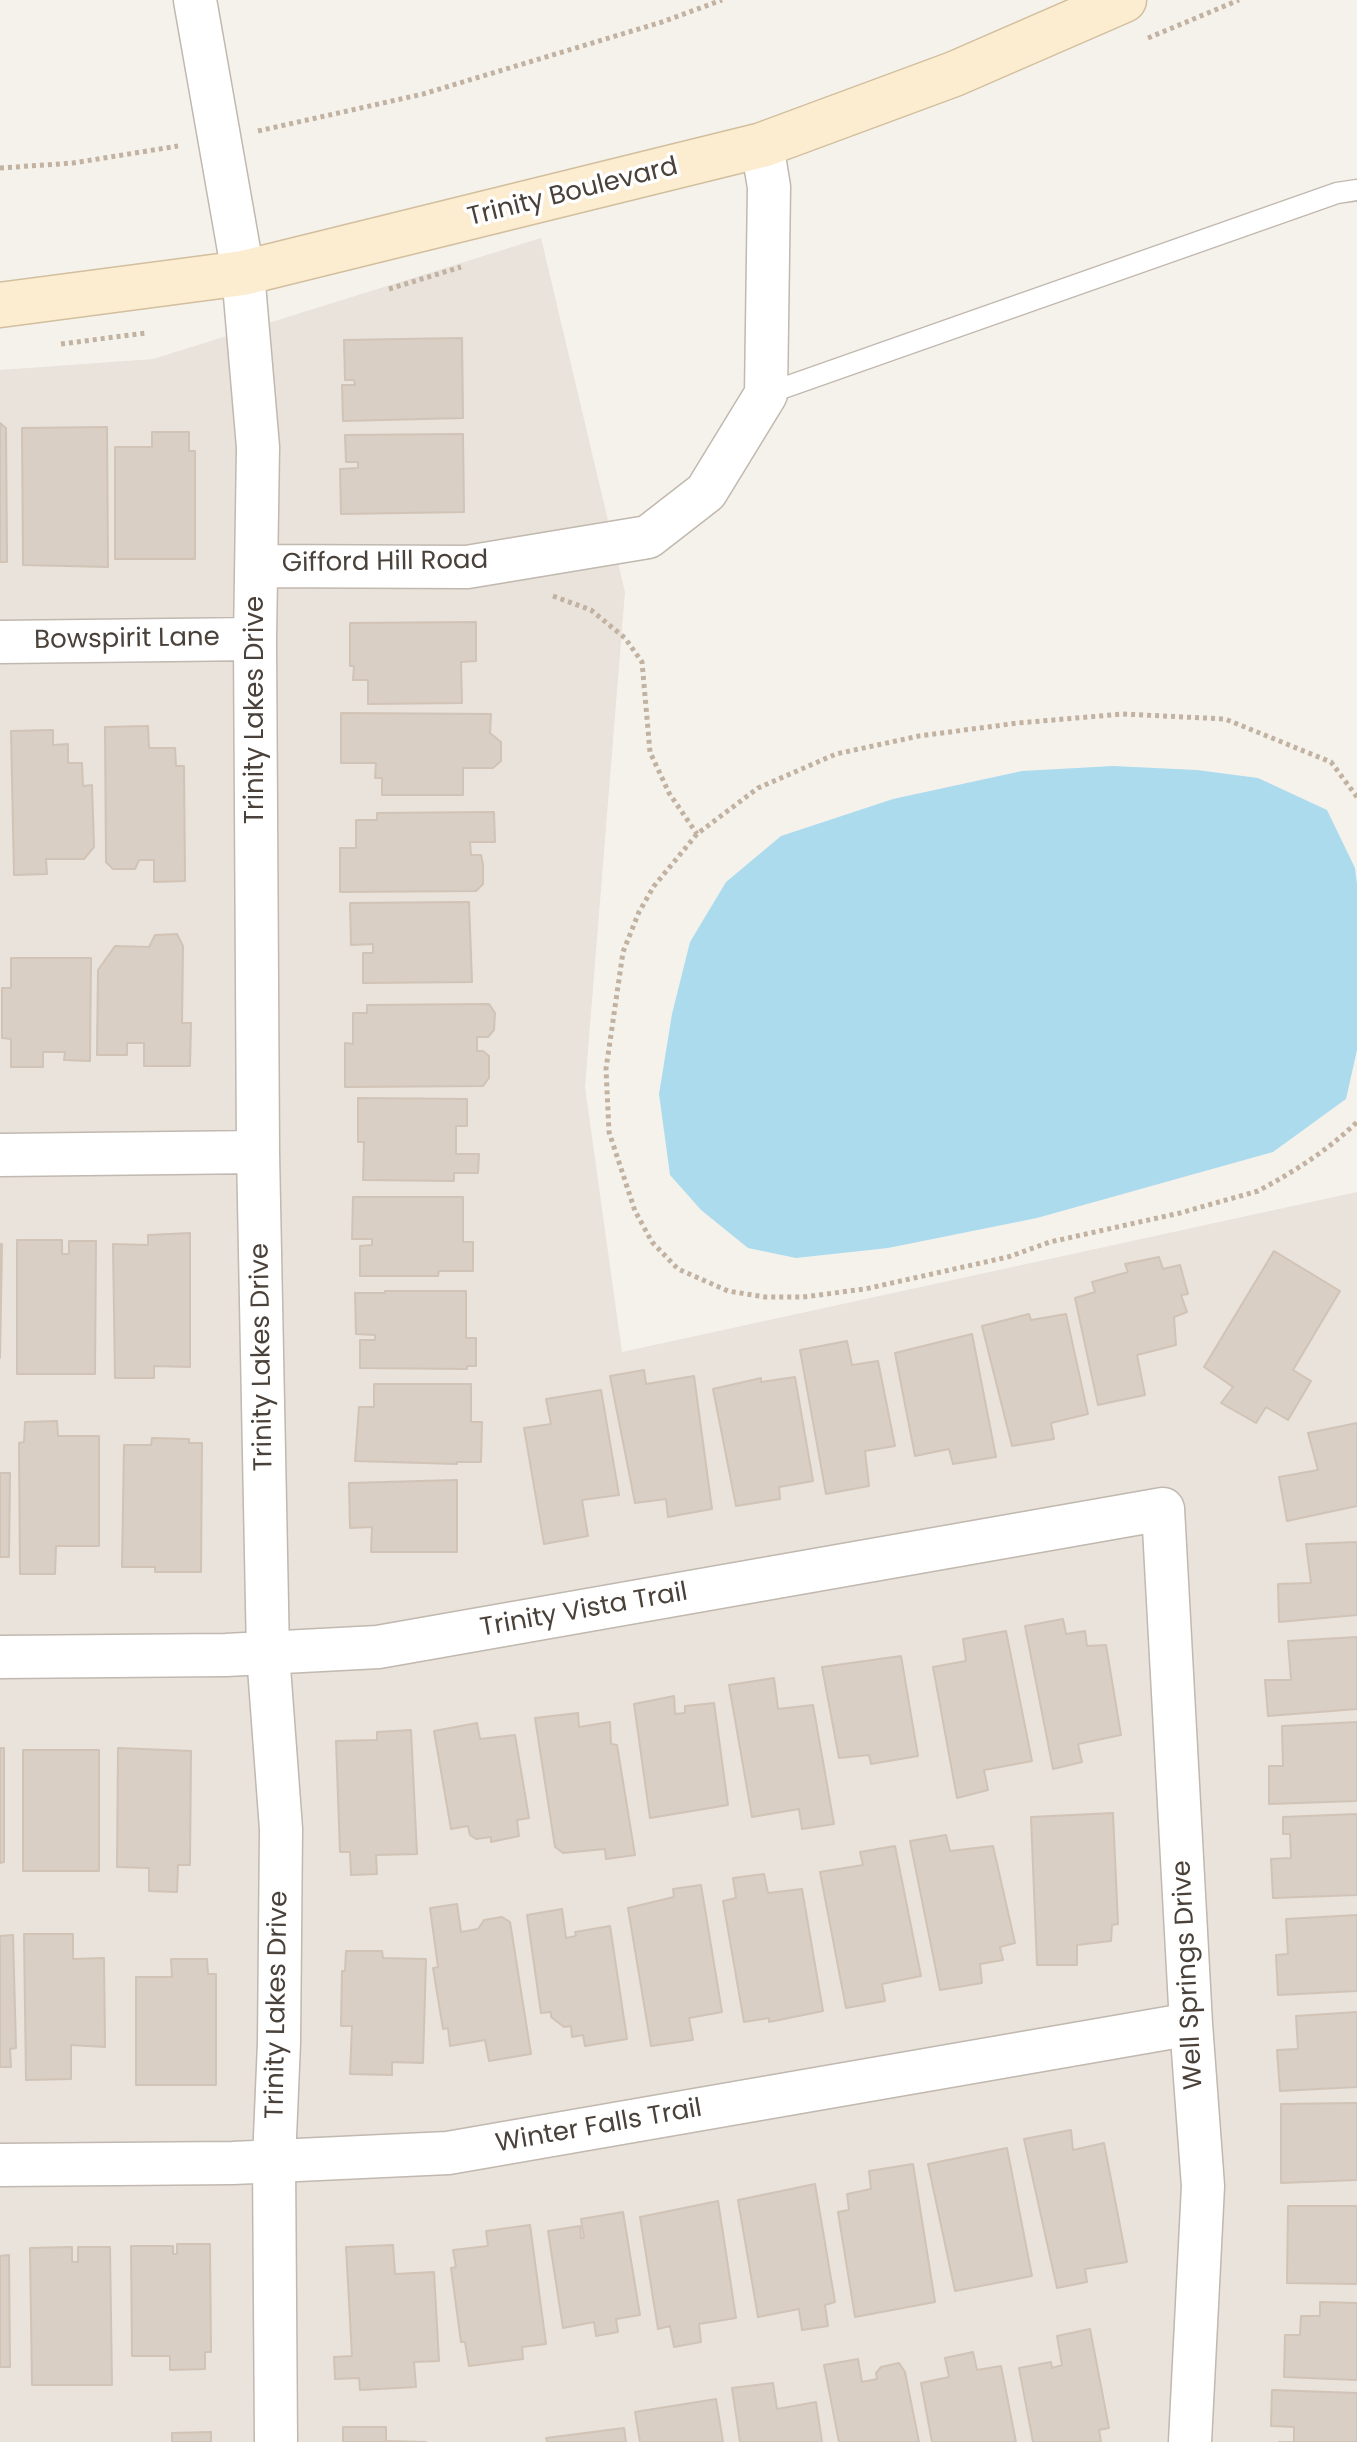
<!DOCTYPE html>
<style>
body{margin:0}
canvas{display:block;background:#f5f2ec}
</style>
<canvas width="1357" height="2442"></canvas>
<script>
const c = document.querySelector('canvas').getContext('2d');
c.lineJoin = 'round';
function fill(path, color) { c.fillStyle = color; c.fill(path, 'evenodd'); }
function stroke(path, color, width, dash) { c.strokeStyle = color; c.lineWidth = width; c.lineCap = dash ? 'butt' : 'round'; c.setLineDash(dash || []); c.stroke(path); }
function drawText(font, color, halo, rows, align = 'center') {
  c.font = font + ' Poppins,sans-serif'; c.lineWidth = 7; c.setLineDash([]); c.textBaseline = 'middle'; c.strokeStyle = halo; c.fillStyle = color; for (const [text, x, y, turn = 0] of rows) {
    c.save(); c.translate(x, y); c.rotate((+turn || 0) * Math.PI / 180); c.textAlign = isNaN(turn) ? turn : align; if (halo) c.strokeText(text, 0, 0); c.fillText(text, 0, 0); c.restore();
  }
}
fill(new Path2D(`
 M541,238l84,354 -40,495 37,265 735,-160v1250h-1357v-2072l153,-11z`), '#e9e3db');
fill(new Path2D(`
 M1113,766l84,4 61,8 69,32 28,58 2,16v166l-11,49 -73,53 -236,66 -149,30 -92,10 -48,-10 -47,-38 -31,-35 -11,-81 13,-80 18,-72 36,-60 55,-46 112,-37 129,-28z`), '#addbee');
const building = new Path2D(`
 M462,338l1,80 -120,3 -1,-36h13l-1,-5h-9l-1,-40z
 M0,423l6,5 1,134h-7z
 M107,427l1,140 -85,-2 -1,-137z
 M152,432h37v19h6v108h-80v-112h37z
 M463,434l1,78 -123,2 -1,-45 18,-1v-6h-12l-1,-27z
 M476,622v39l-15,1 1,41 -94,1v-24h-15l1,-14h-4v-43z
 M341,713l150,1 -1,19 11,9v19l-8,7h-30v27h-81v-17h-7l1,-15h-35z
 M148,726l1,22h26l1,18h8l1,115 -31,1v-22h-15l-4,9h-22l-7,-7 -1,-135z
 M53,730v15l15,-1v19h14l1,23 9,-1 2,62 -10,12h-38l1,15 -33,1 -3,-144z
 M494,812l1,30h-25l1,13h10l2,10v19l-7,7 -136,1v-44h16v-28h21v-7z
 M469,902l3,80 -109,1v-30h10v-9l-22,1 -1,-42z
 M177,934l6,12 -1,77h9l-1,43h-46v-23h-17v12h-30l1,-85 17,-24 34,1 6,-12z
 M11,958h80l-1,103 -26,-1 1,-8h-22v15h-32v-28l-9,-1v-50h9z
 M489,1004l6,9 -1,17 -6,7h-11v14h6l6,5v22l-6,8 -138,1v-44l8,1v-31h14v-8z
 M358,1098l109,1v27h-11v28h23l-1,19h-24v8l-91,-1 1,-38h-6z
 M353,1197h110v45h10v29h-34l-1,5h-78v-30l12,-1v-6h-20z
 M190,1233v134l-36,-1v12h-39l-2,-134 35,1v-10z
 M17,1240h45v14h7v-13h27l-1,133h-78z
 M0,1244h2l-2,114z
 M1274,1251l66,40 -47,79 18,11 -23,39 -22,-13 -10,16 -35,-20 12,-16 -29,-20z
 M1159,1257l4,12 17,-4 8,29 -7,1 6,17 -13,5 2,28 -39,10 8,40 -47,10 -23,-107 20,-6 -3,-10 36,-10 -3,-8z
 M385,1291h81v47h10v28h-9v3l-107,-1v-28h15v-5l-19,-1 -1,-41h30z
 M1029,1314l2,6 35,-6 22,100 -37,9 3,16 -42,7 -30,-120z
 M972,1334l24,123 -43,7 -4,-15 -34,7 -20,-103z
 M847,1341l5,24 26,-4 17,85 -30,5 4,35 -43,8 -26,-144z
 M644,1370l2,14 48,-8 18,133 -44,8 -2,-18 -31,4 -25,-127z
 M795,1377l18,104 -34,6 1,12 -44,7 -23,-117 48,-11v4z
 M374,1384h97v38h11l-1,40h-24v2l-102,-3 4,-54h15z
 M601,1390l18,105 -37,5 6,36 -44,8 -20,-116 27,-4 -5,-25z
 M57,1421l1,15h41v110h-43l-1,28h-35l-1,-131 5,-1 1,-20z
 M1357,1423v83l-70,15 -8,-44 39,-7 -10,-37z
 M152,1438l37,1v4h13l-1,129h-46v-5h-33l2,-122h27z
 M0,1473h10l-1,84h-9z
 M457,1480v72h-86l1,-25 -22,1 -1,-45z
 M1357,1542v73l-78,7 -1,-38 33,-1 -5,-39z
 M1063,1619l3,15 19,-3 2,15 19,-1 15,90 -43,9 4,18 -29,7 -28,-143z
 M1006,1631l26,130 -48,9 4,20 -31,8 -24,-131 33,-6 -3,-22z
 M1357,1637v72l-89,7 -3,-36h26l-3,-39z
 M901,1656l17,100 -47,8 -2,-9 -30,3 -17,-91z
 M774,1678l4,31 35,-4 21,119 -32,5 -3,-20 -47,8 -23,-132z
 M674,1696l1,18 10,-1v-7l29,-3 14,102 -78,13 -16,-114z
 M578,1713l1,14 31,-5 1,22 6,1 18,110 -29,4 -1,-10 -42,4 -8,-6 -20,-129z
 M1357,1722v79l-88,3v-38h14l-1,-40z
 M477,1723l3,16 35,-4 14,83 -12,2 2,16 -28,6v-5l-15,2 -6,-4 -2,-9 -17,3 -17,-98z
 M411,1730l6,124 -41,1 1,19 -26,1 -1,-23h-10l-4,-111 41,-1v-8z
 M0,1748h4v114l-4,1z
 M118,1748l73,3 -1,114h-12l-1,27 -28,-1v-23l-32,-1z
 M23,1750h76v121h-76z
 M1113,1813l5,111 -6,1 -1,16 -34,4v20h-40l-6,-148z
 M1357,1814v81l-84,3 -2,-39 20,-1 -1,-24h-7v-17z
 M946,1835l4,16 43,-5 22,97 -15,4 3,13 -23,4 2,19 -42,7 -30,-149z
 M895,1846l26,130 -39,8 3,17 -39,7 -26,-136 43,-7 -3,-13z
 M764,1874l4,19 34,-4 21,122 -54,11v-4l-25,4 -21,-121 13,-3 -3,-20z
 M701,1885l21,127 -33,6 4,22 -42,6 -23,-138 46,-11 -1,-8z
 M457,1904l4,28 17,-3 6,-9 18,-3 8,5 21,132 -42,7 -4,-21 -35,6 -2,-18 -5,1 -10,-61 5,-1 -8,-59z
 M562,1909l4,29 10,-2 -1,-4 35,-6 17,113 -42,7 -2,-11 -11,2 -1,-11 -7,1 -13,-10v-5l-10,1 -14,-98z
 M1357,1915v76l-79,4 -2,-40 12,-1 -2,-35z
 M24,1934h49v25l31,-1 1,89 -34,-2v34l-45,1z
 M13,1935l3,113 -6,1 1,18h-11v-131z
 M346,1951h36l1,7 43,1 -3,104 -31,-1v13l-42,-1 2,-48h-11l1,-55h3z
 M171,1959h36l1,15h8v111h-80v-108h36z
 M1357,2012v75l-77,4 -3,-41 21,-1 -2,-33z
 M1357,2103v77l-76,3v-79z
 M1071,2130l2,20 31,-7 23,119 -42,7 2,13 -30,6 -33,-149z
 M1007,2148l25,128 -77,15 -27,-127z
 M913,2164l22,138 -80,15 -17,-105 11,-2 -2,-16 24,-5 -2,-18z
 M815,2184l20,118 -10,3 3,21 -26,4 -3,-21 -41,8 -20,-117z
 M718,2201l18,117 -37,6 2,18 -27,5 -4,-21 -12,3 -18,-112z
 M1288,2206h69v78l-70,-1z
 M623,2212l17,103 -24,4 2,13 -22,4 -2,-14 -31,6 -15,-97 32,-5 1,12h3l-3,-19z
 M530,2225l16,119 -24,3 1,12 -54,7 -4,-24h-4l-10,-74 5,-1 -3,-17 35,-4 -2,-15z
 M177,2244h33l1,108h-6v17l-35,1v-14h-38l-1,-110h42v8h4z
 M393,2245l2,29 39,-2 5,89 -25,1 2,25 -56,3 -1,-12 -24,1 -1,-22 18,-1 -6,-109z
 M72,2247v15h6v-15h32l2,138h-80l-2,-137z
 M9,2255l1,112h-10v-111z
 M1320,2302l37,1v77l-73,-3 1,-42h15l1,-19h19z
 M1090,2329l19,99 -10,2 2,12h-68l-14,-74 32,-6 1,6 10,-3 -5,-29z
 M973,2352l4,18 24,-4 15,76h-84l-11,-59 28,-6 -4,-19z
 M858,2359l4,23 15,-3 -1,-6 5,-6 18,-4 6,9 14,70h-80l-15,-77z
 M773,2383l4,26 39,-7 6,40h-82l-8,-54z
 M1272,2390l85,3v49h-78h15v-15l-23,-1z
 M716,2399l7,43h-83l-5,-30z
 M343,2427h43v14l40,1h-83z
 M624,2428l2,14h-79l-1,-4z
 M211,2432v10h-39v-9z`);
fill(building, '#dacfc5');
stroke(building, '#d1c3b6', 2);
const service = new Path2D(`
 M766,394l571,-201 20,-3`);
const minor = new Path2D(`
 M195,0l48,273 15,174 -3,192 3,513 10,502 13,175 -2,214 -5,117 2,282
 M257,566l210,1 181,-30 58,-45 60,-98 3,-207 -7,-42
 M0,642l255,-3
 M0,1155l258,-3
 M0,1657l226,-2 152,-8 785,-138 28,515 12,162 -13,256
 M0,2165l233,-2 215,-10 743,-129`);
const secondary = new Path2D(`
 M0,305l243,-32 519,-128 192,-71 170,-74`);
stroke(service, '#c1b8af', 23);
stroke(minor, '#c1b8af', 45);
stroke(secondary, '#d2bf9e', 47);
stroke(new Path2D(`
 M1148,38l91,-38
 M258,131l165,-37 239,-72 60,-22
 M0,168l73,-5 105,-17
 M389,289l72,-22
 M61,344l85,-11
 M553,596l38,14 34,28 17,24 8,90 19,41 28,41
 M1357,797l-26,-35 -106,-43 -102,-5 -105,9 -99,13 -83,18 -78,34 -61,46 -43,52 -15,26 -16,40 -17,117 3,63 26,79 17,31 26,27 50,22 37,6h38l62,-8 143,-32 42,-15 130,-29 78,-22c37,-20 69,-40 99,-69`), '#c2b2a1', 5, [4, 4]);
stroke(service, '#fff', 20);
stroke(minor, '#fff', 42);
stroke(secondary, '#fcecd0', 44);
drawText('26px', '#4a423a', '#fff', [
 ["Trinity Boulevard",573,193,-14],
 ["Gifford Hill Road",385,563,-1],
 ["Bowspirit Lane",127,640,-1],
 ["Trinity Lakes Drive",256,710,-90],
 ["Trinity Lakes Drive",263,1357,-91],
 ["Trinity Vista Trail",584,1611,-10],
 ["Well Springs Drive",1189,1975,-93],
 ["Trinity Lakes Drive",278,2005,-89],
 ["Winter Falls Trail",599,2127,-10]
]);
</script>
